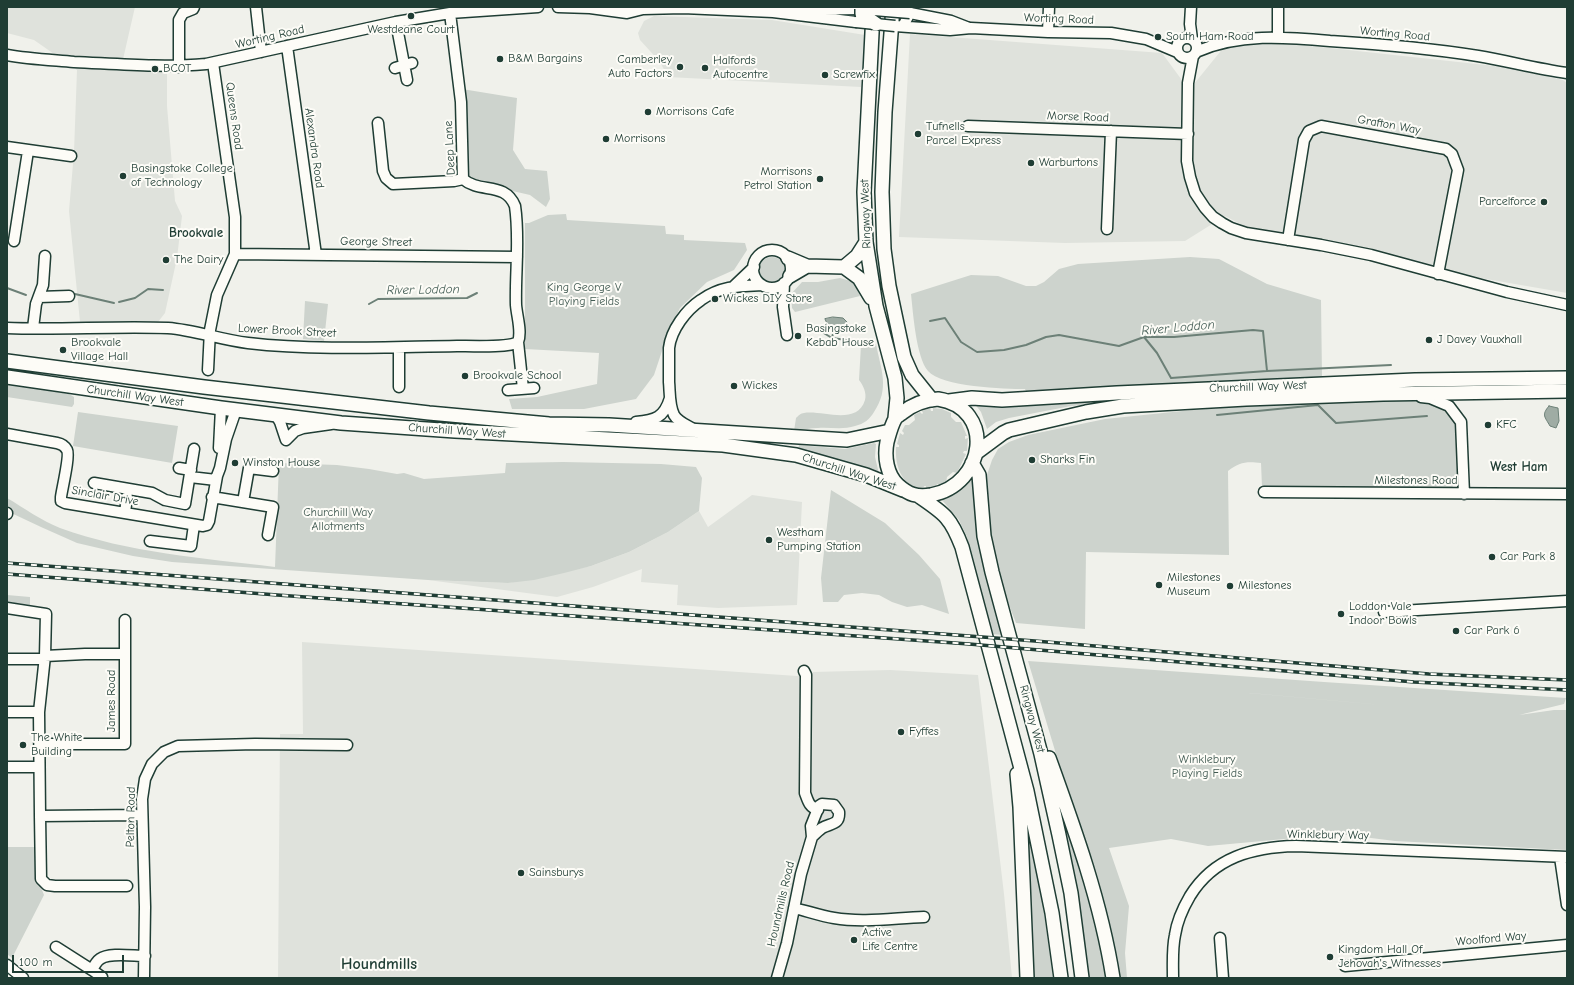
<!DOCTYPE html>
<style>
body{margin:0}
#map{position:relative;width:1574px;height:985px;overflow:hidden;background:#f0f1eb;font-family:"Comic Neue",sans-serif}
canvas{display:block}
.frame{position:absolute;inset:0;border:8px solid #1f3d34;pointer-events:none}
.scale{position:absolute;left:12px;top:955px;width:112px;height:18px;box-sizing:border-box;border:2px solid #1f3d34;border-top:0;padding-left:5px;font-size:12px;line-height:14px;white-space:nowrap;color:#1f3d34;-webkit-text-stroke:3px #fdfcf7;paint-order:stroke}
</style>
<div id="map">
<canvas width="1574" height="985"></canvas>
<div class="frame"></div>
<div class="scale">100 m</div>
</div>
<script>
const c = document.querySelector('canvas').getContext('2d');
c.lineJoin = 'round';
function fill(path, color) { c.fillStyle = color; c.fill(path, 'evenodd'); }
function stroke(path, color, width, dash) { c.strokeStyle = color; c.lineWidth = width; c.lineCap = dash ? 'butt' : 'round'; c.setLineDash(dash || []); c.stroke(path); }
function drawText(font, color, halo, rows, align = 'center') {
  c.font = font + ' "Comic Neue",sans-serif'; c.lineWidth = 4; c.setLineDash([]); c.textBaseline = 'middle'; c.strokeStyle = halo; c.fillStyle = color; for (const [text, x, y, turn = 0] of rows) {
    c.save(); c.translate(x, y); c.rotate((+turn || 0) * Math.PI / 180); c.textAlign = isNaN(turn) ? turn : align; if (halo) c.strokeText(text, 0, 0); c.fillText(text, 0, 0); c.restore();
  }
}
fill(new Path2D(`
 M7,7h128l-14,61 20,3 26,1v34l8,95 7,15 -5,42 -12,55 -7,9h-78l-11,-111 5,-59 3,-82 -43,-30 -27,-7z
 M654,16l118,4 93,15 -4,52 -193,-10 -8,-15 -20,-22 -2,-7 6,-12z
 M910,34l252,19 22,30 10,1 30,-37 33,-5h18l229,25 59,13 4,3v210l-127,-22 -190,-42 -25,-13 -40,25 -120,2 -166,-6z
 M752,495l50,7 -5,103 -79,3 -41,-3 1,-20 -37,-3 1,-13 -49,18 -36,10 -129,-17 80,3 83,-17 38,-14 39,-20 31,-21 9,16z
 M302,642l495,34 16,-4 77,-2 88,5 26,219 8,84h-734l2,-244h23z`), '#dfe2dc');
fill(new Path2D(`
 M462,89l55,9 -4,52 12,19 22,2 3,28 -4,8 -16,-12 -61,-14 -4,-21z
 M566,214l1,6 98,6 1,8 18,1v5l61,3 2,7 -13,20 -27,12 -27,26 -12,25 -14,42 -18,24 -52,10h-72l-3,-10 28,-2 60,-13 2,-31 -74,-4v-126h4l19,-8z
 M759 270a13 13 0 1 1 26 0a13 13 0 1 1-26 0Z
 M1190,257l29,2 48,25 54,16 1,77 -295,17 -2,-5c-20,0 -84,-2 -97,-18 -12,-14 -15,-59 -17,-77l60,-19 27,1 28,10h10l8,-4 15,-13 19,-5z
 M840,278l14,4 6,14 -65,16 -3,-4 -1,-14 11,-12h16z
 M305,301l23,3 -4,37 -21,-2z
 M876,344c5,26 14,44 -2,68 -4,7 -10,12 -19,14 -12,4 -25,1 -37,2 -8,0 -16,2 -24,3l2,-13c2,-2 5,-5 8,-5 19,-3 53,13 61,-13 2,-7 -2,-15 -6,-20l2,-35z
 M1567,381v2l-137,3 -242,9 -117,11 -62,12 -13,4 -9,7 -6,-17 -7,-9h36l175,-11 205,-8z
 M7,384l62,10 5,3v7l-2,3 -65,-10z
 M1321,401h106l17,7 9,8 3,11 3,54 -9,8 -188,-2 -1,-24c-14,-2 -22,-1 -33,8l1,84 -143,-3 -1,77 -69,-6 -22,-57 -4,-28 -4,-60 6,-18 6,-11 11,-7 19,-7 77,-16 87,-9z
 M930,408l1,3h2v-3l9,1 9,4v4l5,5h5l6,14h-2v3l3,-1 -1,13h-3l-1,2 3,1 -9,19 -4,-1 -6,5 -1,6 -6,3 -2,-2 -2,1 1,2 -11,2v-3h-2l-1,3c-22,-3 -28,-23 -27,-42h3v-2l-2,-1 3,-11 3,2 1,-2 -2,-2 3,-6h4l6,-5 -1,-5 6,-3 2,2 1,-1 -1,-2z
 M78,412l100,14 -6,37 -99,-17z
 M874,443l2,1 -1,13 5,21 -24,-13 -58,-14 1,-6 46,4z
 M563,462l98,2 35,3 6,11 -3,33 -31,21 -39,20 -38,14 -27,7 -30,7 -26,3 -80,-3 -256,-18 -39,-6 -56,-13 -36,-16 -34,-16v-13c17,10 35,23 53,30 69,25 143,30 215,39l4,-104 58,2 32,4 28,5 7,-1 20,6 81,-6 1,-10z
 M972,476h2l-1,13 3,30 29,116 -15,-1 -23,-97 -8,-17 -17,-20 13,-6z
 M831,490l54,33 34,32 21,24 9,35 -27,-9 -15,2 -15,-5 -13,-7 -17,-2 -18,2 -6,7h-15l-2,-24z
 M7,595l23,2v8l-23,-3z
 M1028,661l296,21 242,16 -2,6 -45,11 35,-5h13v140l-172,-9 -56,-7 -131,12 -37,-7 -62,9 20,58 -4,47 2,25h-42l-21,-144 1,-6 4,-2 3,-19zM1249,693h1l188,17z
 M1024,801l14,68 15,109h-24z
 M7,847h32l1,38 4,10 -32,63 -5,-4z`), '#cdd3cd');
const water = new Path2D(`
 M833,317l10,1 5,5v7h-9l-10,-2 -4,-9z
 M1549,406l9,2 1,13 -3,7 -6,-2c-5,-9 -9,-11 -1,-20z`);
fill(water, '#9faca4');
stroke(water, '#6c8077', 1);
stroke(new Path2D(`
 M7,288l19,7
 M75,294l39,9
 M119,302l16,-4 13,-9 15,1
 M369,304l9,-5 89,-1 10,-5
 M930,321l15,-3 16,24 16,10 27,-2 22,-5 20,-8 13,-2 60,11 25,-9h30l79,-7 10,1 4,40
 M822,332l10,6 36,5
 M1144,337l13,16 14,25 96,-7 124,-6
 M832,338l2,-9
 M1217,415l101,-10 18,18 91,-7`), '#6c8077', 2);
const minor = new Path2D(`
 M256,7l5,45
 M558,7l32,1 37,5 16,-4 40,-1 90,4 83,10
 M1191,7l-1,17 2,15
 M785,10l77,-1
 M450,13l11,89 2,77c17,15 42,2 52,27 5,33 0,67 1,99 1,12 6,27 2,37l5,47
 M396,22l11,58
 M895,26l55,4 21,-2 77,4 63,1 35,6 31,13
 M903,26l7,-13 41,8 18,7
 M1048,32l1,-25
 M1278,37v-30
 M1177 48a10 10 0 1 1 20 0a10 10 0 1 1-20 0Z
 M287,46l29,209
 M1196,52c43,-19 89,-15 134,-11 49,3 99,7 148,15 30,5 59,13 89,17
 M7,55c22,4 45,5 67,7 44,2 88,6 132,2l190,-42 54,-9 88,-6
 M1193,56l-5,27 -1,78 3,16 5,16 10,15 8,9 9,6 9,5 15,5 75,12 50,10 136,37 60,13
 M179,67v-47l4,-7 10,-4 1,-2
 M395,68l17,-5
 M378,123l5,48 3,7 7,6 61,-3 9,-2
 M968,126l220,8
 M7,147l64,9
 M1107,229l4,-98
 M1288,240l16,-100 5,-9 12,-5 125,23 6,5 6,16 -20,104
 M14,241l14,-90
 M753 269a19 19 0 1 1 38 0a19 19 0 1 1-38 0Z
 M235,254l282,3
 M784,283l-1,24 4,28
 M734,286l20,-19
 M39,297l30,-1
 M7,328c53,2 107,-2 161,0 27,2 53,12 80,15 69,8 140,4 209,3 13,0 52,2 61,-4
 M33,328l3,-24 7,-19 2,-29
 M399,348v39
 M208,370l2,-40 7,-35 18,-41v-37l-22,-154
 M508,390l26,-2
 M1421,397l9,1 19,8 12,16 3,72
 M276,415l4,7 6,18 9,-9 8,-3 28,-4
 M636,422c19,-2 28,-4 34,-24
 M693,429c-6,-4 -15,-7 -19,-14 -5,-10 -4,-23 -5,-33 0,-12 0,-23 0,-34 2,-18 17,-38 32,-48 20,-14 38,-14 61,-15
 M7,434l50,9c5,1 8,3 10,7 3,6 -5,39 -6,47v4l4,2 138,23 4,-1 2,-4 8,-45 3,-8 6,-29 10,-29
 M219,448l2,-40
 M179,468l12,2
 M190,477l26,3
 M94,483l58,10 13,7 20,4 9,-55
 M1264,492l303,2
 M212,497l61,10 -5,28
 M243,502l6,-34 24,3
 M125,513l2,-16
 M7,514v-1
 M150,541l41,5 3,-21
 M7,608l39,6 -1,42 -6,56 1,104 102,-1
 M1384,612l183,-11
 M125,620v34
 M7,659h37
 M804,671l2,4 -1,118c3,8 4,14 13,17
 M7,712h32
 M40,744h85v-90h-40l-40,2
 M7,767h32
 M40,816l1,63 6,6 8,1h72
 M1560,857l7,48
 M794,908c13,3 27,8 40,10 29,5 60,0 90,-1
 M1220,938l3,40
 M56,947l36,23c2,-4 5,-9 8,-11 9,-7 33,-3 45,-3
 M7,965l16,13
 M1345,966l222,-21
 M92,970l10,7
 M144,978l1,-71 -3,-108 3,-20 7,-15 12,-12 14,-6 77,-2 92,1
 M777,978l10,-35 14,-69 11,-37 -1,-11 8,-20 3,-2 12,1 5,7c1,13 -8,11 -17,16 -3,2 -7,6 -10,9
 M1173,978c0,-14 -1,-29 2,-43 2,-14 8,-27 15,-39 24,-39 63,-49 106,-50l271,11`);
const major = new Path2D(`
 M893,7l-8,105 -3,80 2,57 5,37 15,71 8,18 20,25
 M873,13l-9,179 2,50 10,64 19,72 2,20 -2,20
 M788,258l19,8 37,1 13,-11 9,-14
 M844,267l15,11 12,20
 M790,276l17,-10
 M7,361l197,26 225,26 120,11 60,1 238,15 43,-9
 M7,377l214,31 120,15 114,8 268,14 73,10 70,20 37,15
 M938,399c58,9 48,86 -7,96 -14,2 -22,0 -33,-10 -11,-10 -14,-28 -11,-43 2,-7 4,-16 8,-23 1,-2 4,-4 7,-6 11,-9 22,-13 36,-14z
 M949,401l23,-3 30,2 115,-7 298,-13 152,-2
 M976,453l27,-20 6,-3 77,-18 37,-6 123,-7 137,-5 184,-3
 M972,463l7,12 5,61 8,36 49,182 18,81 12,58 11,85
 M920,497c25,17 31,21 42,50l65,244 25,122 9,65
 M1049,758c26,72 52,144 64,220
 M1017,774l3,33 7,171`);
stroke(minor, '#1f3d34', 13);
stroke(major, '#1f3d34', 16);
stroke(minor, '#fdfcf7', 10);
stroke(major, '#fdfcf7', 13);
const rail = new Path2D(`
 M7,563l1028,78 394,33 138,6
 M7,574l270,21 692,49 445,38 153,8`);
stroke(rail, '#1f3d34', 3.5);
stroke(rail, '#fdfcf7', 2, [6]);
const minorBridge = new Path2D(`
 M862,9l48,4
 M856,22l39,4`);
const majorBridge = new Path2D(`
 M862,9v5l14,10`);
stroke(minorBridge, '#1f3d34', 13, []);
stroke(majorBridge, '#1f3d34', 16, []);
stroke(minorBridge, '#fdfcf7', 10);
stroke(majorBridge, '#fdfcf7', 13);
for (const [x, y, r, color] of [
 [411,16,4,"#1f3d34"],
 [1158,37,4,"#1f3d34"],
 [500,59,4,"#1f3d34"],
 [680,67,4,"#1f3d34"],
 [705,68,4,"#1f3d34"],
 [155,69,4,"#1f3d34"],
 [825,75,4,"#1f3d34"],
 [648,112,4,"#1f3d34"],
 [918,134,4,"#1f3d34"],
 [606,139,4,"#1f3d34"],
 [1031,163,4,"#1f3d34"],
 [123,176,4,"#1f3d34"],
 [820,179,4,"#1f3d34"],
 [1544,202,4,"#1f3d34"],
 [166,260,4,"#1f3d34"],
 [715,299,4,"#1f3d34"],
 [798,336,4,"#1f3d34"],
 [1429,340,4,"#1f3d34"],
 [63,350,4,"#1f3d34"],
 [465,376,4,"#1f3d34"],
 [734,386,4,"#1f3d34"],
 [1488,425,4,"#1f3d34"],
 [1032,460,4,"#1f3d34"],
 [235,463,4,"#1f3d34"],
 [769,540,4,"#1f3d34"],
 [1492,557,4,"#1f3d34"],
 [1159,585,4,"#1f3d34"],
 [1230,586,4,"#1f3d34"],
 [1341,614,4,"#1f3d34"],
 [1456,631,4,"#1f3d34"],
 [901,732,4,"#1f3d34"],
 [23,745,4,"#1f3d34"],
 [521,873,4,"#1f3d34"],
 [854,940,4,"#1f3d34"],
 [1330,957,4,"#1f3d34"]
]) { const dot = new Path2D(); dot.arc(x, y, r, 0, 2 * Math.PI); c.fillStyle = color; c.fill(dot); stroke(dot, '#fdfcf7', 1.5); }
drawText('12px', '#1f3d34', '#fdfcf7', [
 ["Worting Road",1059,19,2],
 ["Worting Road",1395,34,5],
 ["Worting Road",270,37,-13],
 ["Queens Road",234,116,82],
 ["Morse Road",1078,117,2],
 ["Grafton Way",1389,125,10],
 ["Alexandra Road",314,148,82],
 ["Deep Lane",450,148,-93],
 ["Ringway West",866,214,-92],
 ["George Street",376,242,1],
 ["Lower Brook Street",287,331,3],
 ["Churchill Way West",1258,387,-2],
 ["Churchill Way West",135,396,8],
 ["Churchill Way West",457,431,4],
 ["Churchill Way West",849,472,18],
 ["Milestones Road",1416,481],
 ["Sinclair Drive",105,496,10],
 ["James Road",112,701,-90],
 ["Ringway West",1032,719,75],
 ["Pelton Road",131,817,-89],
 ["Winklebury Way",1328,835,1],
 ["Houndmills Road",781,904,-77],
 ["Woolford Way",1491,939,-5]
]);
drawText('12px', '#1f3d34', '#fdfcf7', [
 ["Westdeane Court",411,30,"center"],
 ["South Ham Road",1166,37],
 ["B&M Bargains",508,59],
 ["Camberley",672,60,"right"],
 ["Auto Factors",672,74,"right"],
 ["Halfords",713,61],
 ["Autocentre",713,75],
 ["BCOT",163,69],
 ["Screwfix",833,75],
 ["Morrisons Cafe",656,112],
 ["Tufnells",926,127],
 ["Parcel Express",926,141],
 ["Morrisons",614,139],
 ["Warburtons",1039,163],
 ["Basingstoke College",131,169],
 ["of Technology",131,183],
 ["Morrisons",812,172,"right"],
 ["Petrol Station",812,186,"right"],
 ["Parcelforce",1536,202,"right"],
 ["The Dairy",174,260],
 ["Wickes DIY Store",723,299],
 ["Basingstoke",806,329],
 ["Kebab House",806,343],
 ["J Davey Vauxhall",1437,340],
 ["Brookvale",71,343],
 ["Village Hall",71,357],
 ["Brookvale School",473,376],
 ["Wickes",742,386],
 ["KFC",1496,425],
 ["Sharks Fin",1040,460],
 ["Winston House",243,463],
 ["Westham",777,533],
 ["Pumping Station",777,547],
 ["Car Park 8",1500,557],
 ["Milestones",1167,578],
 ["Museum",1167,592],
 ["Milestones",1238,586],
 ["Loddon Vale",1349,607],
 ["Indoor Bowls",1349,621],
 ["Car Park 6",1464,631],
 ["Fyffes",909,732],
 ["The White",31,738],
 ["Building",31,752],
 ["Sainsburys",529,873],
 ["Active",862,933],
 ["Life Centre",862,947],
 ["Kingdom Hall Of",1338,950],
 ["Jehovah's Witnesses",1338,964]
], 'left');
drawText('12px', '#425b53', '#fdfcf7', [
 ["King George V",584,288],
 ["Playing Fields",584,302],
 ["Churchill Way",338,513],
 ["Allotments",338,527],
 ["Winklebury",1207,760],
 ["Playing Fields",1207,774]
]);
drawText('bold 13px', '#1f3d34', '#fdfcf7', [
 ["Brookvale",196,233],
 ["West Ham",1519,467]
]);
drawText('italic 13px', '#455e56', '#fdfcf7', [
 ["River Loddon",423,290,-1],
 ["River Loddon",1178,328,-5]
]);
drawText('bold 16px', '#1f3d34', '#fdfcf7', [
 ["Houndmills",379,964]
]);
</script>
